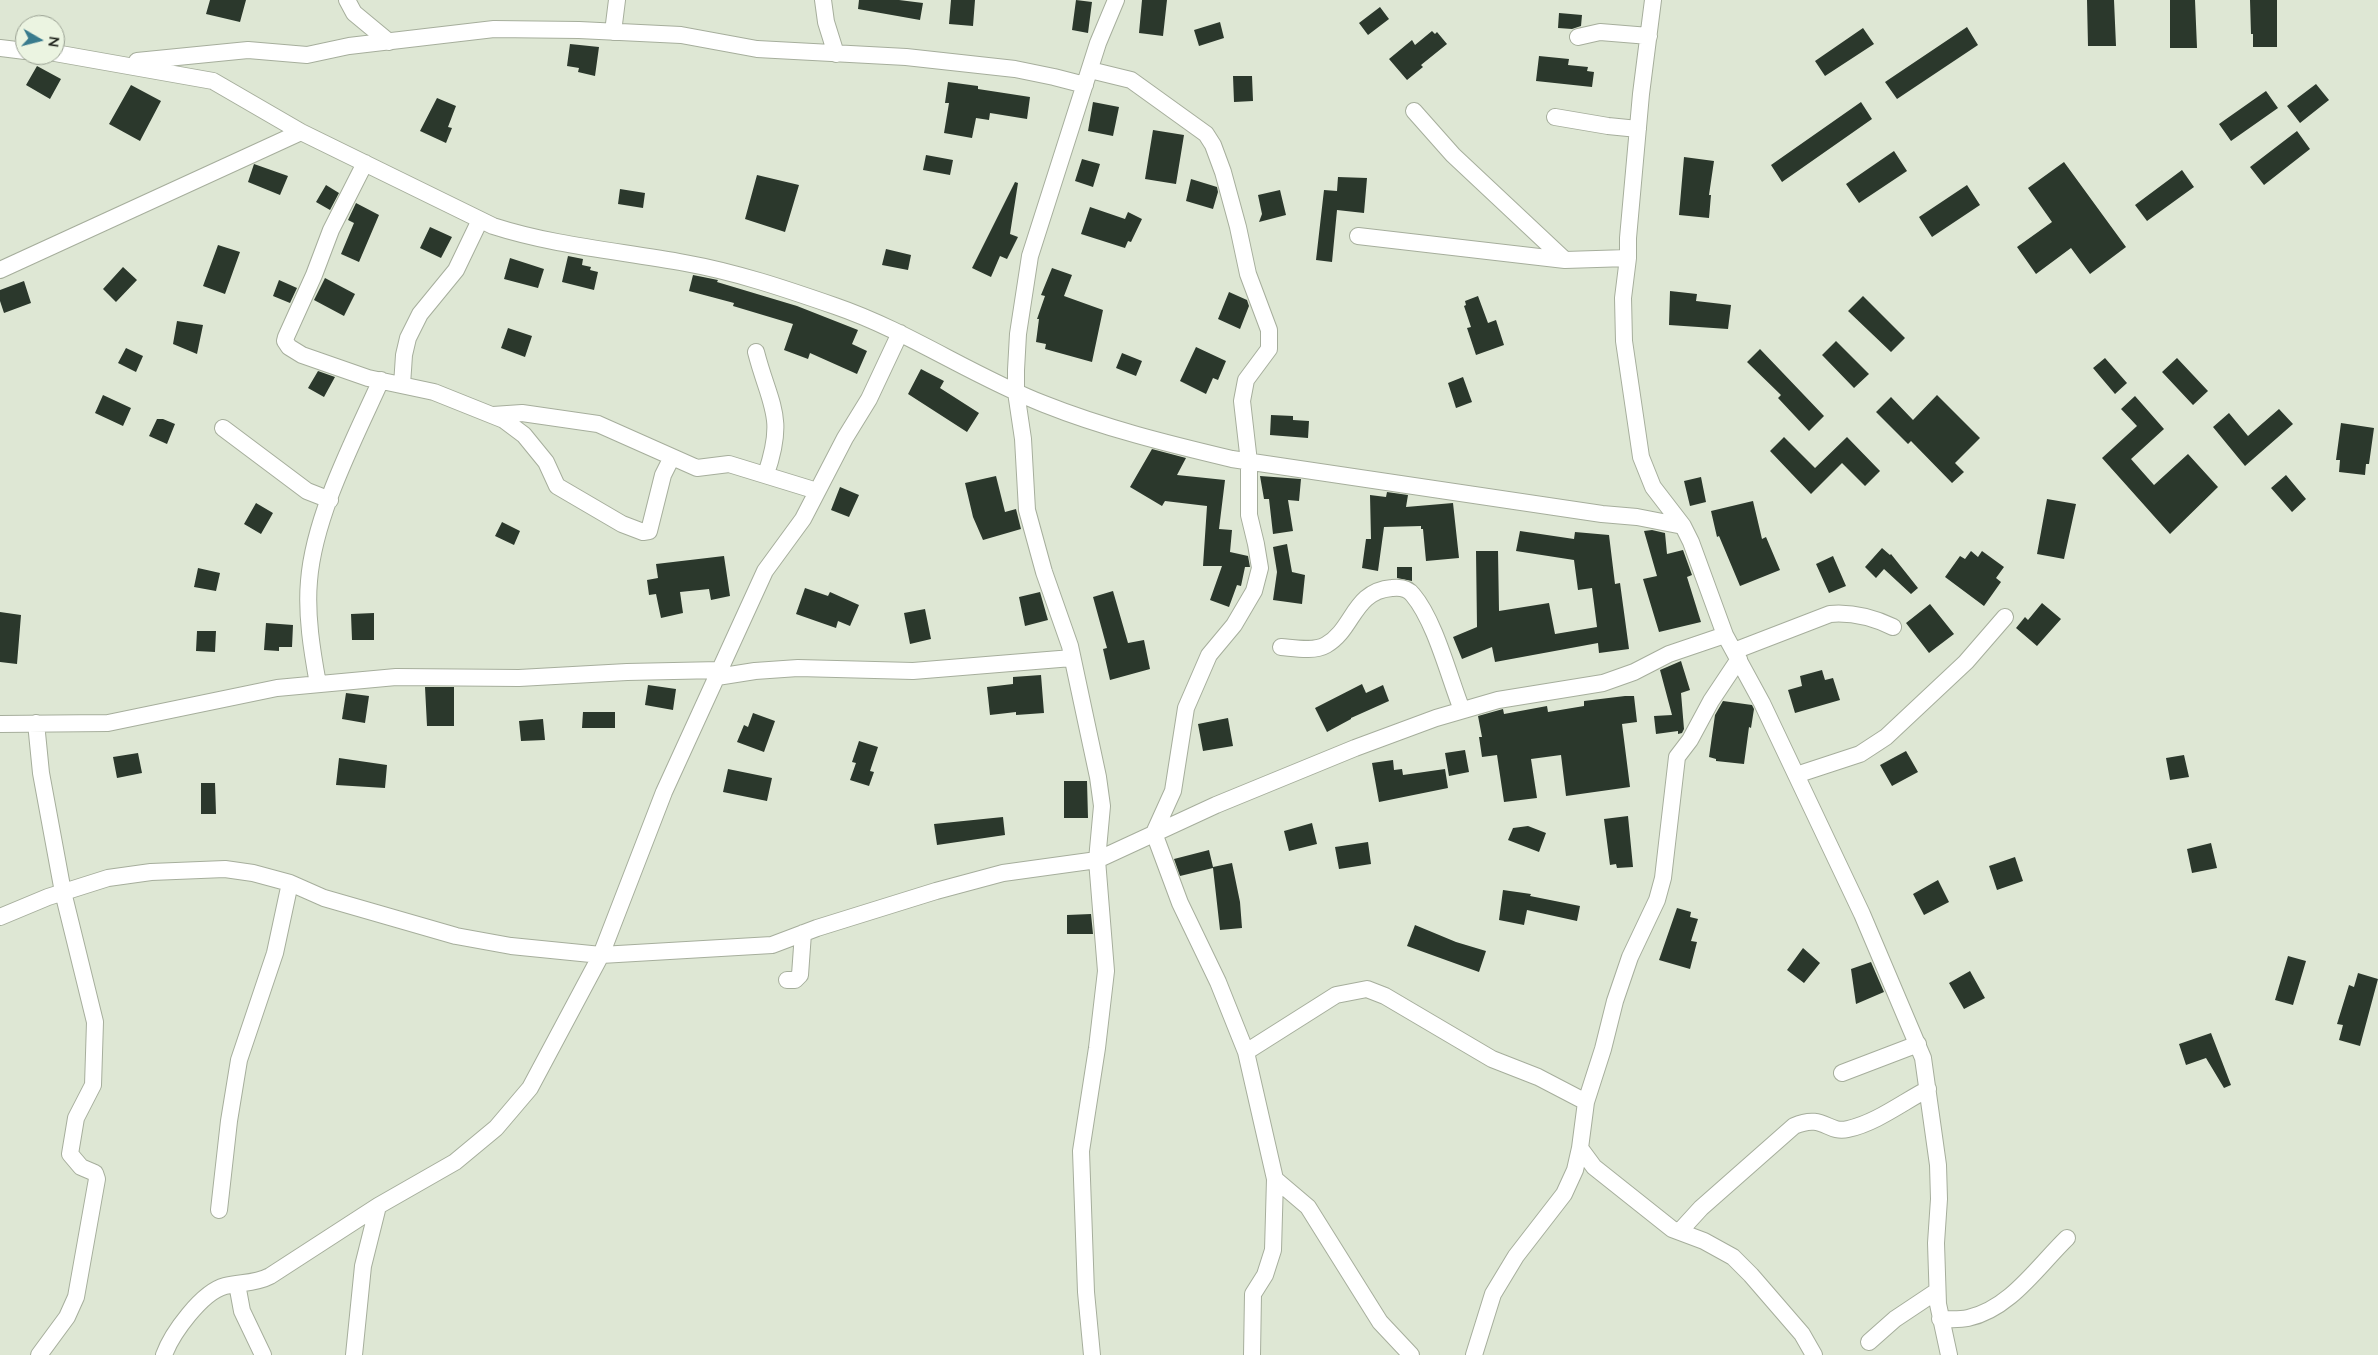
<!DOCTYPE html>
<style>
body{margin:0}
#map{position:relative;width:2378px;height:1355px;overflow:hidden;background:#dee7d4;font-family:Lato,sans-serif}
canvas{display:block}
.north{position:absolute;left:15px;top:15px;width:50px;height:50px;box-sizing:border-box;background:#ebf4e1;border:1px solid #99a092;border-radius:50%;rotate:98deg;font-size:14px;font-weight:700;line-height:20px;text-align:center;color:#1e221b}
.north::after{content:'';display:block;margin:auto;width:18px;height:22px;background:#397b8d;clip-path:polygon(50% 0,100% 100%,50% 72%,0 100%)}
</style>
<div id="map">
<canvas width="2378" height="1355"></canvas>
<div class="north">N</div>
</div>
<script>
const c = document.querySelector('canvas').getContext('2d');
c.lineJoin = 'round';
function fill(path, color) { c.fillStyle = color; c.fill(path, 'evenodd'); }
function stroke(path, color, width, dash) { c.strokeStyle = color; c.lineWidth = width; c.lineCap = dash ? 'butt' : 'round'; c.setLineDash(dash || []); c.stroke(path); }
fill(new Path2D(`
 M210,0h36l-6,22 -34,-8z
 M859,0h40l24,3 -3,17 -62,-11z
 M951,0h24l-2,26 -24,-2z
 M1076,0l16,2 -4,31 -16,-3z
 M1142,0h25l-4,36 -24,-3z
 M2087,0h27l2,46h-28z
 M2170,0h25l2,48h-27z
 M2250,0h27v47h-24v-13h-2z
 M1380,7l9,12 -21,16 -9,-12z
 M1559,13l23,2 -1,11 -9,3 -14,-1z
 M1220,22l4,16 -25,8 -5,-16z
 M1967,27l11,18 -81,54 -12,-17z
 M1863,28l11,16 -49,32 -10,-15z
 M1432,31l3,3 2,-2 10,12 -26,21 2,2 -16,13 -18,-21 23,-19 3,5z
 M570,44l29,3 -4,29 -17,-4 1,-4 -12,-2z
 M1539,56l30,3 -1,6 20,2 -1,4 7,1 -2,15 -56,-6z
 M37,66l24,13 -11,20 -24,-14z
 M1233,76h19l1,25 -19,1z
 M948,82l30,4v3l52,8 -3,22 -37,-6 -1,7 -13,-2 -4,20 -28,-5 5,-30h-4z
 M2316,84l13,16 -29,23 -13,-17z
 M131,85l30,16 -21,40 -31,-17z
 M2266,91l12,17 -47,33 -12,-17z
 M437,98l19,8 -8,21 4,1 -6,15 -26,-12z
 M1093,102l26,5 -6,29 -25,-5z
 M1861,102l11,17 -90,63 -11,-17z
 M1153,130l31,5 -8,49 -31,-5z
 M2297,131l13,18 -46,36 -14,-18z
 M1894,151l13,20 -48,32 -13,-19z
 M926,155l27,5 -3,15 -27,-5z
 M1684,157l30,4 -5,34h2l-2,23 -30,-3z
 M1082,159l18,5 -7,23 -18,-6z
 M2064,162l62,85 -36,27 -19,-26 -35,26 -19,-27 35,-25 -24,-34z
 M254,164l34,12 -8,19 -32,-13z
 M2182,170l12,17 -47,34 -12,-16z
 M757,175l42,10 -14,47 -40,-13z
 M1338,177l29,1 -3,35 -27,-3 -5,52 -16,-2 8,-70 13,1z
 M1191,179l26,8 1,5 -5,17 -27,-8z
 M1015,182l3,1 -8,51 8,3 -11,22 -7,-3 -9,21 -19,-9z
 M326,185l13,8 -9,17 -14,-8z
 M1967,185l13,20 -48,32 -13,-20z
 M620,189l25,4 -2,15 -25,-4z
 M1280,190l6,25 -27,7 3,-8 -4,-19z
 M356,203l23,12 -20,47 -18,-8 13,-31 -6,-3z
 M1090,207l35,12 3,-7 14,7 -11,23 -3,-1 -3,7 -44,-14z
 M430,227l22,10 -11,21 -21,-10z
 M218,245l22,7 -15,42 -22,-8z
 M886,249l25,6 -3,15 -26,-5z
 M568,256l15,3 -1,6 9,2 -1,3 8,2 -4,18 -32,-8z
 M510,258l34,11 -6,19 -34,-9z
 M123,267l14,13 -21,22 -13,-13z
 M1052,268l20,7 -8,21 39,14 -11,52 -47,-13 1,-5 -10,-2 3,-23h-2l8,-23 -4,-1z
 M693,275l25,5 -1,2 80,24 61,24 -6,14 15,7 -10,23 -47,-21 -2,6 -24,-9 9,-26 -60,-18 1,-3 -45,-12z
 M325,278l30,16 -11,22 -30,-16z
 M279,280l18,8 -7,15 -17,-7z
 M24,281l7,22 -27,10 -4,-12v-11z
 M1670,291l27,3 -1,7 35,4 -3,24 -59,-4z
 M1229,292l18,8 2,6 -9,23 -22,-10z
 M1478,296l10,27 8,-3 8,25 -28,10 -9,-27 4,-1 -7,-21 2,-1 -1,-4z
 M1863,296l42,42 -14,14 -43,-41z
 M177,321l26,4 -6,29 -24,-10z
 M508,328l24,8 -7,21 -24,-9z
 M1836,341l33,33 -15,14 -32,-33z
 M1196,347l30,14 -8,19 -5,-2 -7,16 -26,-13z
 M126,348l17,8 -7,16 -18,-9z
 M1760,349l64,67 -15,15 -31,-33 3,-3 -34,-33z
 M1122,353l20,8 -6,15 -20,-8z
 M2105,358l22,25 -12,11 -22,-26z
 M2177,358l31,33 -15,14 -31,-33z
 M921,369l23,12 -4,7 39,25 -12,19 -59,-38z
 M318,371l17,6 -11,20 -16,-9z
 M1463,377l9,25 -16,6 -8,-25z
 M103,395l28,13 -8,18 -28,-13z
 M1937,395l43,43 -25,25 9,9 -12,11 -41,-42 -3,3 -32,-32 15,-15 22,23z
 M2135,396l29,33 -33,30 23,26 34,-31 30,33 -48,47 -68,-76 35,-32 -16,-17z
 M2279,409l14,15 -48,42 -32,-39 16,-14 19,23z
 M1271,415l22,1v4l16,1 -1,17 -38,-3z
 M157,419h6l12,5 -8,20 -18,-8z
 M2341,423l33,5 -5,36h-3l-1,11 -26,-3 1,-12h-4z
 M1784,437l31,31 32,-31 33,34 -15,15 -23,-23 -31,31 -41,-43z
 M1152,449l34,9 -9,17 48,5 -6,49 13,1 -2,22 18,4 2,11h-5l-4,19 -4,-1 -8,22 -19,-7 12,-34h-19l4,-60 -42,-5 -3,5 -32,-19z
 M2286,475l20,24 -14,13 -21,-24z
 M996,476l9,36 11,-3 5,20 -38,11 -10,-23 -8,-34z
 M1260,476l41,3 -2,22 -11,-1 5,31 -20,3 -4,-35h-5z
 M1701,477l5,25 -16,4 -6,-25z
 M840,487l19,8 -10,22 -18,-7z
 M1387,492l21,3 -2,12 47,-4 6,55 -33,3 -3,-32h-2v-3l-37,1 -6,44 -16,-3 4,-29h5l-1,-44 16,2z
 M2047,499l29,5 -12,55 -27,-5z
 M1753,501l9,38 4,-2 14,33 -40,16 -21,-50 -2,1 -6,-26z
 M256,503l17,10 -12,21 -17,-10z
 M502,522l18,9 -6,14 -19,-9z
 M1652,530l13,3 2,21 16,-4 9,25 -5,2 14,45 -42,10 -16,-53 14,-3 -13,-45z
 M1520,531l54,8 1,-7 34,3 6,49 5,-1 9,66 -30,4 -1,-10 -103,19 -3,-15 -30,12 -9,-22 24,-10 -1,-76h22l1,60 50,-8 6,31 42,-7 -5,-39 -14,2 -4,-30 -58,-9z
 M1287,544l5,28 13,3 -3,29 -29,-4 4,-28 -4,-25z
 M1882,548l8,7 1,-1 27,34 -7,6 -27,-25 -8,9 -11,-11z
 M1971,551l7,6 4,-6 22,16 -8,11 5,4 -17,24 -39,-29 15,-21 5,3z
 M724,556l6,40 -19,4 -2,-11 -29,3 3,21 -22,5 -5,-24 -7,1 -2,-15 11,-2 -2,-14z
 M1833,556l13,30 -17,7 -13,-29z
 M1397,567h15v14l-15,-3z
 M198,568l22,5 -4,18 -22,-4z
 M805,588l23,8 2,-4 29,13 -9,21 -12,-5 -2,7 -40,-14z
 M1113,591l15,52 16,-3 6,29 -40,11 -7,-31 4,-1 -14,-51z
 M1040,592l8,28 -23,6 -6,-29z
 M2042,603l19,16 -24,27 -21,-18 9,-11 3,3z
 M1930,604l24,30 -25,19 -23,-30z
 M925,609l6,30 -21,5 -6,-31z
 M0,612l21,3 -4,49 -17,-2z
 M374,613v27h-22l-1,-26z
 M266,623l27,2 -1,22h-13v4l-15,-1z
 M197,631h19l-1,21 -19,-1z
 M1681,661l9,29 -9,3 3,36 -2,4 -4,1v-3l-22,3 -2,-18 18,-1 -12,-45z
 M1822,670l3,10 8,-2 7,22 -45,13 -7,-23 14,-4 -2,-10z
 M1041,675l3,38 -28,2v-3l-26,3 -3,-28 26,-3v-7z
 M1362,684l4,9 17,-8 6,16 -38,17v1l-24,13 -12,-24z
 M648,685l28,4 -3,21 -28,-5z
 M425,687h29v39h-27z
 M346,693l23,3 -4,27 -23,-4z
 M1625,696h9l3,26 -15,2 8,63 -64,9 -5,-41 -30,4 6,39 -33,4 -7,-47 -15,2 -3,-20h3l-4,-21 25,-7 1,5 43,-8 1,6 36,-6v-5z
 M1723,701l29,4 2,4 -3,19 -2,-1 -5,37 -28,-3v-2l-7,-2 6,-42z
 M583,712h32v16h-33z
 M753,713l22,8 -11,31 -27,-10 7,-17 4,2z
 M1228,718l5,28 -30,5 -5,-27z
 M543,719l2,21 -24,1 -2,-20z
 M859,741l19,6 -8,24 4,1 -5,14 -19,-6 6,-17 -4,-1z
 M1465,750l4,22 -20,4 -4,-23z
 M1906,751l12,21 -26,14 -12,-21z
 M138,753l4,20 -25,5 -4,-21z
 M2184,755l5,22 -19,3 -4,-22z
 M339,758l48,7 -2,23 -49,-3z
 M1393,760l1,10 8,-1 1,6 42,-6 3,19 -69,14 -7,-39z
 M728,769l44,9 -5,23 -44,-9z
 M1064,781h23l1,37h-24z
 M201,783h14l1,31h-15z
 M1628,816l5,51 -16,1 -1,-4 -6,1 -6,-46z
 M1003,817l2,18 -68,10 -3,-21z
 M1312,823l5,21 -28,7 -5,-20z
 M1528,826l18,7 -7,19 -31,-12 5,-12z
 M1368,842l3,22 -32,5 -4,-22z
 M2211,843l6,25 -25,5 -5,-24z
 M1209,850l4,17 19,-4 8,39 2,26 -22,2 -7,-62 -33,8 -6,-17z
 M2015,857l8,24 -26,9 -8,-24z
 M1938,880l11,22 -25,13 -11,-21z
 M1503,890l28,4 -1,2 50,10 -3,15 -50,-11 -3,15 -25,-5z
 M1677,908l14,4 -1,5 8,2 -7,22 6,1 -7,27 -31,-9z
 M1091,914l2,20h-26v-19z
 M1415,925l41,17 30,9 -7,21 -72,-26z
 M1803,948l17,15 -16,20 -17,-13z
 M2288,956l18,5 -13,44 -18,-5z
 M1871,962l13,30 -28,12 -5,-35z
 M1970,971l15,27 -21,11 -15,-26z
 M2358,973l20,6 -18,67 -21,-6 4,-15 -6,-1 12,-39 5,2z
 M2211,1033l20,52 -7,3 -18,-30 -20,7 -7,-21z`), '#2b382c');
const minor = new Path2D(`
 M347,0l7,13 35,29
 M823,0l3,22 10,32
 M1653,0l-12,94 -13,144v20l-5,40 1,43 17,116 12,30 30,39 8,16 34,93 37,68 100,211 61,144 15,107 1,34 -3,44 2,61 11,51
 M613,32l4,-32
 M1578,37l22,-5 49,4
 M0,48l25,3
 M55,53l158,28 88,51 192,94c62,20 127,25 192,37 51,9 101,26 150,43 73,25 137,70 209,98 60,24 125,40 188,55l370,55 35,3 46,9
 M137,61l111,-11 59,5 42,-9 145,-17 85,1 102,5 76,14 149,8 109,12 39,8 31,8
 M1090,70l41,10 75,54 7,11 10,27 15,55 10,47 21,56v19l-23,31 -4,21 7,61v53l7,29 4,24 -6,23 -20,34 -25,30 -23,53 -13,83 -19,42 26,70 38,79 28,70 29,127 -2,71 -8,25 -12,19 -1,61
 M1414,111l39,44 112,105
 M1555,117l53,9 30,3
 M365,163l-34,67 -17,45 -28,62 -1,4 4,6 13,8 66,23 66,14 70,28 20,15 22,27 11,24 65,38 21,8 6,-1 14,-56 9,-18
 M1358,236l207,24 63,-2
 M0,270l301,-138
 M756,352c14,54 30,64 10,122
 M402,385l2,-30 4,-17 12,-24 36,-44 24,-50
 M493,415l29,-2 76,11 99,44 32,-4 88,27
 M223,428l84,63 23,9
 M1281,647c13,1 33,5 45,-2 28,-16 27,-54 66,-57 8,-1 16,0 21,7 22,26 36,82 49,115
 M1734,651l96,-37c23,-2 42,3 63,13
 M717,677l38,-6 43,-3 115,3 159,-13
 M318,684c-6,-33 -12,-69 -9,-103 5,-65 45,-141 72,-201
 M36,723l5,50 22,119 32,130 -2,63 -17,33 -6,36 11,13 14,6 2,6 -21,118 -9,20 -28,38
 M0,724l108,-1 169,-35 119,-11 123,1 108,-6 93,-2
 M1796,775l64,-21 26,-17 80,-75 39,-45
 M0,917l48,-20 60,-19 43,-6 74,-3 28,4 37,10 34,15 132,38 55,10 90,9 171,-10 45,-17 119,-37 67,-18 94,-13 119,-55 139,-57 81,-30 62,-18 105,-17 31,-11 35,-18 56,-19
 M787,980h8l5,-5 3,-42
 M1246,1052l90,-57 31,-6 18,7 107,63 46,18 48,25
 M1842,1073l76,-29
 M1580,1148l14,19 78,62 32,12 29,16 18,18 51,59 12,21
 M1275,1179l33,28 72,115 31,33
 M219,1210l10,-89 10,-61 36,-107 15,-70
 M1680,1231l21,-23 93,-82c30,-13 33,8 54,3 28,-6 55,-27 80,-40
 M237,1284l5,27 21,44
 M1940,1319c9,0 19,1 28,-1 42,-9 70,-52 99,-80
 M1869,1342l26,-23 42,-28
 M164,1355c8,-22 38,-63 61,-69 15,-4 30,-2 45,-10l108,-70 77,-44 41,-34 34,-40 71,-133 63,-163 101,-221 38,-52 42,-81 24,-39 31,-66
 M354,1355l9,-89 15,-60
 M1092,1355l-6,-63 -5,-141 16,-103 9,-77 -9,-111 5,-54 -4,-29 -28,-131 -26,-74 -17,-62 -4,-71 -7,-47v-22l2,-36 12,-78 68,-213 18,-43
 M1474,1355l19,-61 23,-38 48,-62 11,-24 5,-22 6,-46 17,-53 12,-48 15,-44 27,-57 6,-22 14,-121 13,-17 21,-39 28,-42`);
stroke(minor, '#a6ae9c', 18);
stroke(minor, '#fff', 16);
</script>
